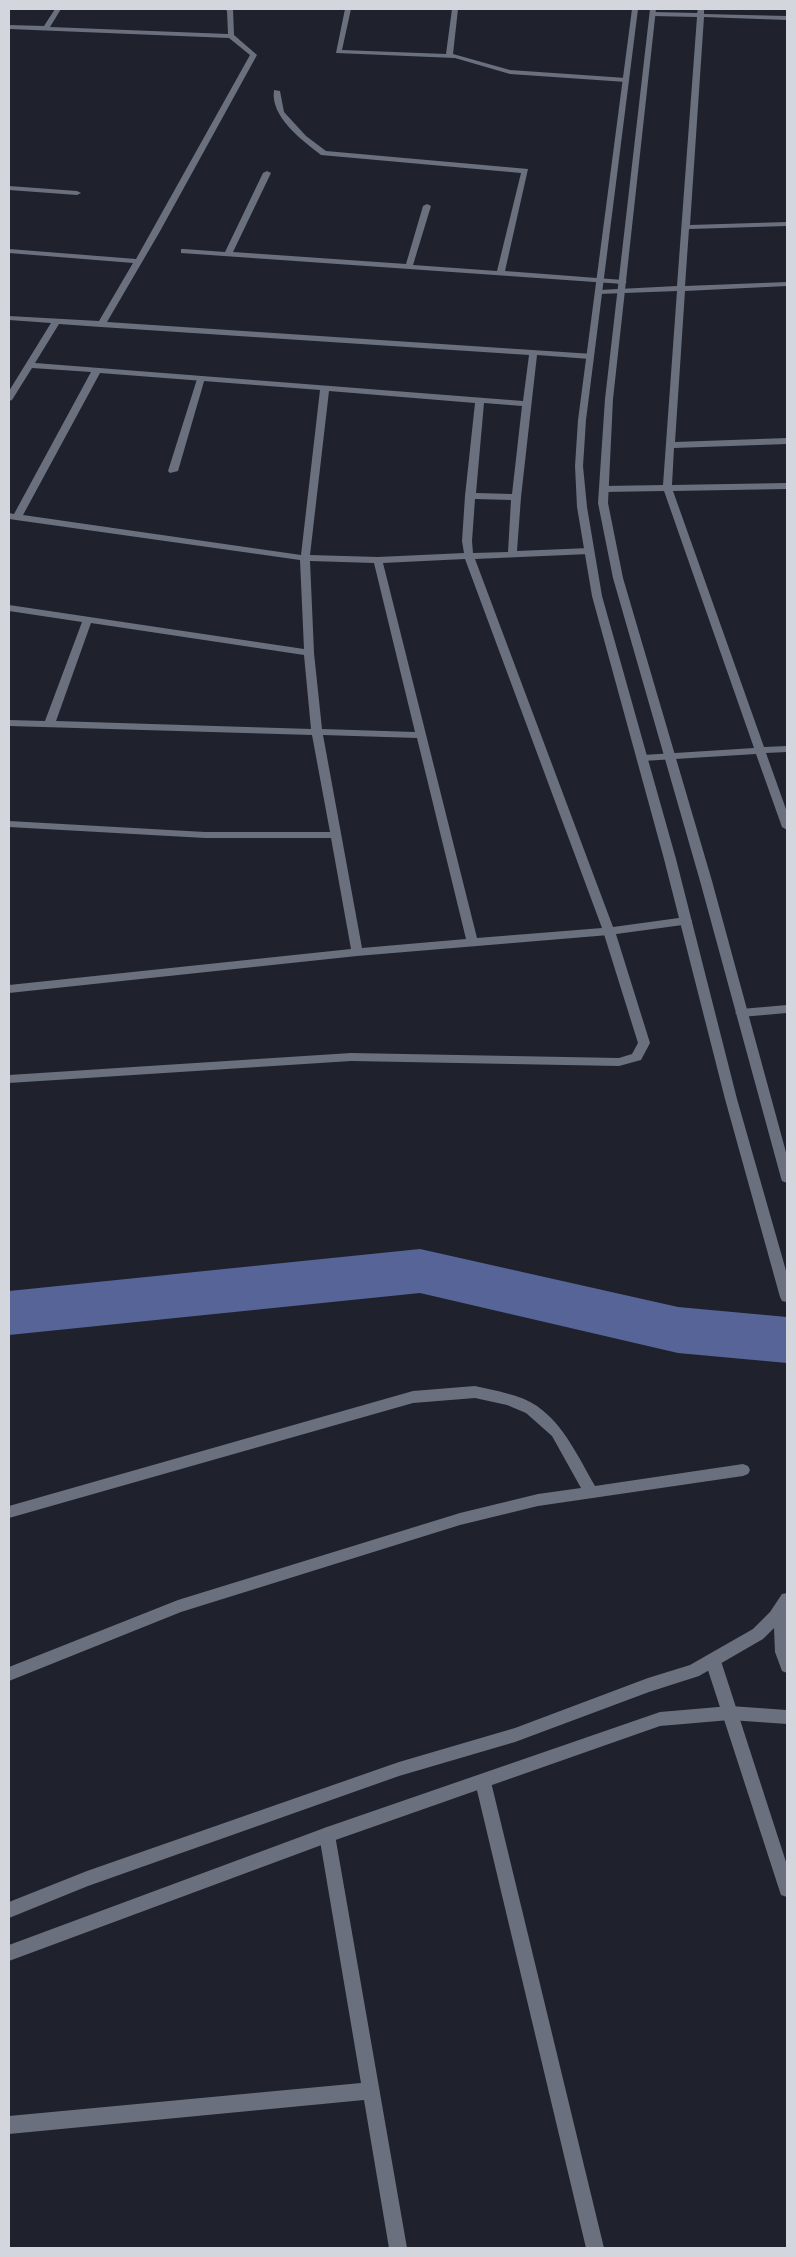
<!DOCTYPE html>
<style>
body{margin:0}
#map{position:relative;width:796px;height:2257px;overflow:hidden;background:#1f222d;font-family:Quicksand,sans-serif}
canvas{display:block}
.frame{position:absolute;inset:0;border:10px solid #d4d6de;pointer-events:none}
</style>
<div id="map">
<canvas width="796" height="2257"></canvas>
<div class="frame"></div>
</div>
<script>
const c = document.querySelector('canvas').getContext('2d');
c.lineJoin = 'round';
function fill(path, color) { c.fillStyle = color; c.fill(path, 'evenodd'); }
fill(new Path2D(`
 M420,1249l258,58 109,10v46l-109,-10 -258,-60 -411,42v-44z`), '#576498');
fill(new Path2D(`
 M274,90l6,1 4,21 22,24 20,15 202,18 -23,102 118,9 4,2 -4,2 -442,-31v-4h3l41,3 38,-79 4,-2 4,2 -38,79 173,12 17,-58 4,-2 4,2 -18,59 84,6 24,-98 -200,-18c-19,-15 -51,-38 -47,-65z
 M9,186l68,5 4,2 -4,2 -68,-5z
 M198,376l7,2 -27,93 -8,2 -2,-2z
 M609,927l6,4 35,112 -9,17 -22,6 -268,-5 -342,22v-8l342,-22 268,5 13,-4 6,-11 -35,-112z
 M475,1386c20,5 45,8 62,20 28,20 41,51 58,80l148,-22 5,2 2,4 -2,4 -5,2 -205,30 -78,19 -279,87 -172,69v-14l169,-67 282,-87 78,-19 43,-6 -29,-52 -26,-23 -19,-8 -32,-7 -62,5 -404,115v-12l404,-115z`), '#6b707e');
fill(new Path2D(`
 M55,9h6l-11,18 178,7 -1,-23 -2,-2h8l1,26 23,20 -98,178 -52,89 486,32v4l-3,1 -53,-4 -16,142 -4,54 72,-3 5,3 -5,3 -114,5 138,368 73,-10 4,1 2,3 -2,3 -81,11 -252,21 -348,37v-8l342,-36 -20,-111h-126l-196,-11v-6l196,11h125l-18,-97 -303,-9v-6l36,1 37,-99 -73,-11v-6l295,44 -4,-89 -291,-41v-6l5,1 77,-142 -59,-4 -20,32 -3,1v-10l42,-68 -42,-3v-4l90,5 34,-58 -124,-10v-4l127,10 114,-204 -21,-17 -220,-9v-4l35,1zM59,324l42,3 428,28 -6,46 -488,-38zM100,373l220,17 -19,165 -278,-40zM329,391l146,12 -10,93 -3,45 2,12 -86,4 -68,-2zM484,403l38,3 -10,88 -36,-1zM475,499l36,1 -3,52 -35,1 -1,-12zM465,559l137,369 -125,10 -94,-375zM310,561l64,2 41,169 -93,-3 -8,-76zM91,623l213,32 7,74 -255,-8zM323,735l94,3 49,201 -104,9z
 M345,9h6l-9,41 104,4 6,-45h6l-5,45 57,16 116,8 3,2 -3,2 -116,-8 -55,-16 -119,-5z
 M698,9h6v5l83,2v4l-83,-3 -14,208 97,-3v4l-98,3 -4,57 102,-4v4l-102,5 -10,151 112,-4v6l-113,4 -2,37 115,-2v6l-114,2 91,256 23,-1v6l-21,1 21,59v18l-5,-3 -26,-73 -113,7 -5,-3 5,-3 111,-7 -90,-257 -60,1 -5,-3 5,-3 59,-1 14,-194 -78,3 -4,-2 4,-2 78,-4 20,-269 -44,-1 -3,-2 3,-2 44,1z
 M787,1005v8l-46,4 -6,-4 6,-4z
 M713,1654l5,2 3,5 66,204v32l-6,-2 -2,-6 -74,-228 3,-5z
 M483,1775l6,2 2,5 113,466h-18l-111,-466 2,-5z
 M327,1827l6,3 2,5 72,413h-18l-25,-148 -355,34v-18l352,-33 -42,-248 2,-5z`), '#6b707e');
fill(new Path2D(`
 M632,9h6l-52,411 -3,46 4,41 15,89 74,263 61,240 50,175v28l-5,-1 -2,-4 -55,-198 -61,-240 -72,-263 -15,-89 -2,-41 3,-46z
 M650,9h6l-43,390 -5,104 15,75 89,303 75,275v27l-5,-2 -1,-3 -81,-297 -87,-303 -15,-75 7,-104z
 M787,1593v80l-5,-2 -7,-19 -1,-24 -11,11 -64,37 -50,16 -134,50 -116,34 -311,110 -79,32v-16l78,-31 183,-64 129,-45 116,-34 133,-50 42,-13 63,-36 17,-17 12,-18z
 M730,1706l57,4v14l-57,-4 -70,6 -333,117 -318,118v-16l318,-118 333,-115z`), '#6b707e');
</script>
